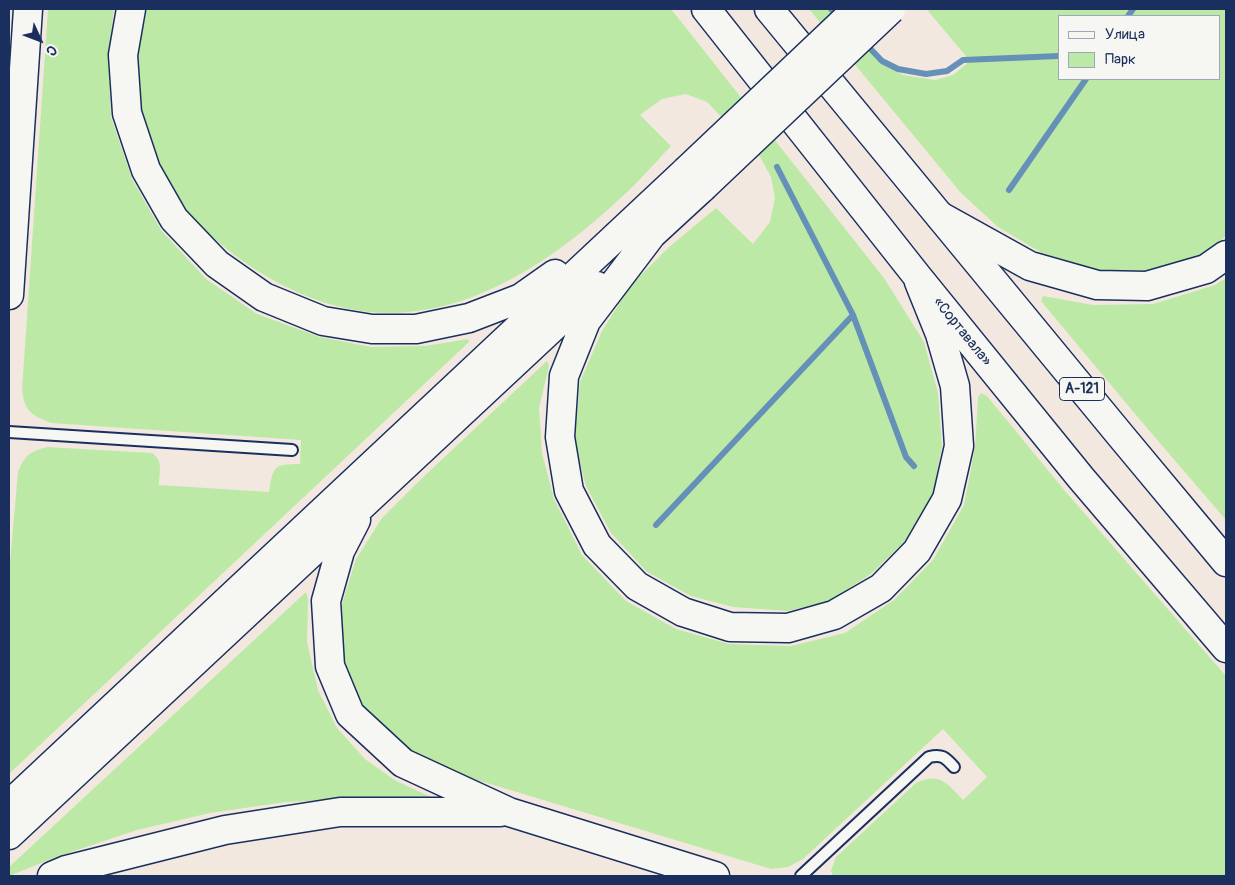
<!DOCTYPE html>
<meta charset="utf-8">
<style>
body{margin:0}
#map{position:relative;width:1235px;height:885px;overflow:hidden;background:#f3e8e0;font-family:Pangolin,sans-serif}
canvas{display:block}
.frame{position:absolute;inset:0;border:10px solid #1b2f5e;pointer-events:none}
.legend{position:absolute;left:1058px;top:15px;width:162px;height:65px;box-sizing:border-box;background:#f6f6f2;border:1px solid #9ea6b7;margin:0;padding:6px 9px;list-style:none;font-size:15px;color:#1b2f5e}
.legend li{display:flex;align-items:center;gap:10px;height:25px}
.legend b{width:25px;border:1px solid #9ea6b7}
.north{position:absolute;left:15px;top:15px;width:50px;height:50px;-webkit-text-stroke:4px #f6f6f2;paint-order:stroke;rotate:133deg;font-size:14px;font-weight:700;line-height:20px;text-align:center;color:#1b2f5e}
.north::after{content:'';display:block;margin:auto;width:18px;height:22px;background:#1b2f5e;clip-path:polygon(50% 0,100% 100%,50% 72%,0 100%)}
</style>
<div id="map">
<canvas width="1235" height="885"></canvas>
<div class="frame"></div>
<ul class="legend">
<li><b style="height:6px;background:#f6f6f2"></b>Улица</li>
<li><b style="height:14px;background:#bde9a7"></b>Парк</li>
</ul>
<div class="north">С</div>
</div>
<script>
const c = document.querySelector('canvas').getContext('2d');
c.lineJoin = 'round';
function fill(path, color) { c.fillStyle = color; c.fill(path, 'evenodd'); }
function stroke(path, color, width, dash) { c.strokeStyle = color; c.lineWidth = width; c.lineCap = dash ? 'butt' : 'round'; c.setLineDash(dash || []); c.stroke(path); }
function drawText(font, color, halo, rows, align = 'center') {
  c.font = font + ' Pangolin,sans-serif'; c.lineWidth = 4.5; c.setLineDash([]); c.textBaseline = 'middle'; c.strokeStyle = halo; c.fillStyle = color; for (const [text, x, y, turn = 0] of rows) {
    c.save(); c.translate(x, y); c.rotate((+turn || 0) * Math.PI / 180); c.textAlign = isNaN(turn) ? turn : align; if (halo) c.strokeText(text, 0, 0); c.fillText(text, 0, 0); c.restore();
  }
}
fill(new Path2D(`
 M48,9h66l-6,48 3,60 21,62 29,51 45,49 51,35 63,23 51,10 54,-1 43,-7 1,3 -460,432v-201l9,-101c7,-17 11,-20 29,-25l105,6c12,8 7,20 7,32l110,7c4,-25 4,-28 31,-28l1,-24 -250,-17c-20,-8 -26,-11 -29,-33z
 M147,9h524l213,269 40,64 14,51 4,53 -9,47 -29,49 -33,32 -44,28 -40,9 -54,-4 -42,-11 -44,-24 -36,-39 -25,-47 -12,-44 6,-60 22,-51 29,-46 37,-37 48,-40 37,36 17,-22 5,-24 -4,-21 -11,-20 -53,-55 -21,-8 -24,5 -22,16 31,31c-19,20 -37,41 -58,59 -44,40 -95,77 -152,96 -28,9 -60,14 -89,11 -68,-5 -142,-51 -186,-102 -17,-20 -39,-70 -43,-96 -3,-14 -6,-41 -5,-55 2,-17 6,-34 9,-50z
 M809,9h22l47,51 25,15 32,5 18,-5 17,-14 -42,-50 3,-2h295v227l-26,20 -56,15h-43l-59,-18 -44,-26 -37,-34zM1059,16h160v63h-160z
 M1226,278v242l-85,-99 -100,-120 2,-5 50,9 60,-1 62,-19z
 M547,361l2,5 -10,42 3,45 12,46 28,56 44,46 50,28 53,15 62,2 54,-13 49,-33 39,-40 31,-55 11,-57 3,-51 3,-4 6,3 78,95 161,185v200h-393l-2,-5 5,-14 80,-74c23,-11 31,0 47,17l24,-23 -44,-48 -140,130 -15,8 -17,2 -317,-96 -45,-22 -46,-42 -20,-43 -2,-59 15,-48 26,-41 36,-36z
 M306,592l2,7 -1,43 11,48 19,38 28,31 31,22 35,16 2,5 -64,-4 -83,4 -76,11 -73,17 -78,26 -50,20v-9z`), '#bde9a7');
stroke(new Path2D(`
 M831,9l8,8
 M1128,16l5,-7
 M864,42l18,19 16,8 28,5 21,-3 16,-11 96,-4
 M777,167l76,148 53,142 8,9
 M1009,190l77,-111
 M656,525l197,-210`), '#6591b9', 6);
const lane = new Path2D(`
 M9,432l283,18
 M801,876l128,-119c13,-3 16,0 25,10`);
const secondary = new Path2D(`
 M131,9l-8,46 4,58 19,57 28,49 43,45 47,33 59,24 49,8h44l53,-11 52,-20 34,-24
 M940,216l90,50 67,19 50,1 59,-17 20,-14
 M652,234l-66,87 -22,55 -4,61 9,54 28,54 40,41 46,26 47,15 58,1 46,-13 47,-27 36,-37 30,-52 12,-53 -4,-60 -15,-52 -21,-52
 M639,246l63,-58
 M9,295l19,-286
 M356,520l-16,31 -14,50 4,65 20,48 53,49 106,49 206,64
 M9,805l677,-634
 M9,835l588,-549
 M52,876l14,-6 159,-40 115,-18h160`);
const highway = new Path2D(`
 M706,9l211,267 164,202 145,170
 M769,9l352,427 105,126`);
stroke(lane, '#1b2f5e', 14);
stroke(secondary, '#1b2f5e', 31);
stroke(highway, '#1b2f5e', 31);
stroke(lane, '#f6f6f2', 10);
stroke(secondary, '#f6f6f2', 28);
stroke(highway, '#f6f6f2', 28);
const secondaryBridge = new Path2D(`
 M686,171l171,-162
 M702,188l189,-179`);
stroke(secondaryBridge, '#1b2f5e', 31, []);
stroke(secondaryBridge, '#f6f6f2', 28);
for (const [x, y, w] of [
 [1082,389,45]
]) { const box = new Path2D(); box.roundRect(x - w / 2, y - 11.5, w, 23, 4); c.fillStyle = '#f6f6f2'; c.fill(box); stroke(box, '#1b2f5e', 1); }
drawText('bold 14px', '#1b2f5e', null, [
 ["А-121",1082,389]
]);
drawText('15px', '#1b2f5e', '#f6f6f2', [
 ["«Сортавала»",962,332,51]
]);
</script>
